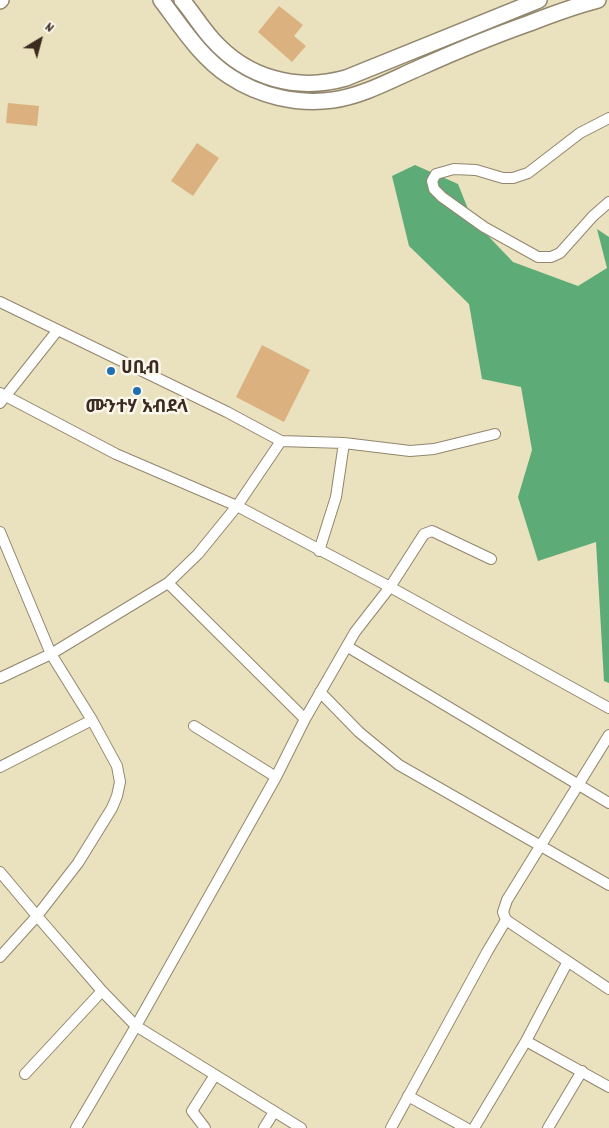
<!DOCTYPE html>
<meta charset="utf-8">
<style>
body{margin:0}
#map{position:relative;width:609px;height:1128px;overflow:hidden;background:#eae1be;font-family:Dekko,sans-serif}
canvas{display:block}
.north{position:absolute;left:15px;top:15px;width:50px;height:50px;-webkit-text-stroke:4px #fbf7ec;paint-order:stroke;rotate:37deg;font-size:14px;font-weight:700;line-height:20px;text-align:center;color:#3b2a1e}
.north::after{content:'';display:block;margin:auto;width:18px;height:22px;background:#3b2a1e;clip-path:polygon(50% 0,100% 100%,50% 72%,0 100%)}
</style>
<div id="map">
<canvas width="609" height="1128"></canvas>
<div class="north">N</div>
</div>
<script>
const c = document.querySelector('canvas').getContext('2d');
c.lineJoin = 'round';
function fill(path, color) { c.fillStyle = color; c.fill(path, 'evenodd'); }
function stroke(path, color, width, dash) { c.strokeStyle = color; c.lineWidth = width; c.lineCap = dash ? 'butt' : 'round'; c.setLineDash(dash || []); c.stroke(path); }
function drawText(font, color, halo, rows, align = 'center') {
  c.font = font + ' Dekko,"Noto Sans Ethiopic",sans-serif'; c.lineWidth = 5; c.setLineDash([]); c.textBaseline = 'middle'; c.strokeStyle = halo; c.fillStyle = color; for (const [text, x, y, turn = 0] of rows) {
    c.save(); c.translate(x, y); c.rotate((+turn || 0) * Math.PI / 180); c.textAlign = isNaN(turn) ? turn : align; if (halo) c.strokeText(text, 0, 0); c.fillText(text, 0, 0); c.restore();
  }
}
fill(new Path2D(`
 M415,165l43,19 14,35 41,43 65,24 29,-18 -10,-39 12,8v446l-5,-2 -8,-139 -58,19 -20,-64 14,-47 -11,-63 -39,-8 -13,-75 -60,-58 -17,-70z`), '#5dac78');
fill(new Path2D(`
 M279,6l24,19 -9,11 12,10 -14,16 -34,-30z
 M8,103l31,3 -2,20 -31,-3z
 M197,143l22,15 -26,38 -22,-15z
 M262,345l48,25 -26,52 -48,-25z`), '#dbb27f');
const minor = new Path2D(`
 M609,118l-29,15 -52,40 -15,5h-10l-27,-8 -22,-1 -18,5 -4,7 2,8 8,8 42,30 54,30h13l9,-4 33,-37 16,-14
 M0,302l227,110 54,29 -44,65 -39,48 -30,29 -117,71 -51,24
 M0,393l116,61 121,52 153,81 219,121
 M0,403l57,-72
 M281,441l63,2 66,8 24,-2 61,-15
 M0,532l51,122 41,66 25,46 3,16 -3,14 -5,12 -34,55 -41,53 -37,41
 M319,551l17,-54 8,-54
 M168,583l137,136
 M348,647l261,156
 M320,692l39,40 40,33 210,120
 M194,726l82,51
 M609,735l-102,165 -4,12 3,8 103,69
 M0,767l92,-47
 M0,872l37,44 65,75 34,35 165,102
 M526,1041l41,-78
 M25,1074l77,-83
 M408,1096l58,32
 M76,1128l60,-102 140,-249 29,-58 50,-87 35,-45 34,-53 8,-3 59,28
 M205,1128l-13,-17 23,-36
 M264,1128l10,-16
 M391,1128l96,-176 19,-32
 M474,1128l52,-87 83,46
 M548,1128l34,-57`);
const primary = new Path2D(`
 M161,0c20,26 39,57 68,76 30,20 68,29 104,24 30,-4 60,-21 88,-33 36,-16 72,-31 109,-44 23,-9 45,-17 68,-23
 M182,0c11,13 19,27 31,40 34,38 84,52 133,38l193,-78
 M0,1l1,-1`);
stroke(minor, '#92866e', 12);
stroke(primary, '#92866e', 18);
stroke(minor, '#fff', 10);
stroke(primary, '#fff', 15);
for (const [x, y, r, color] of [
 [111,371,5,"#1f6fb2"],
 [137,391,5,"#1f6fb2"]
]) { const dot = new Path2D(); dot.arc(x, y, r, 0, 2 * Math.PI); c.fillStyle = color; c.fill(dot); stroke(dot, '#fbf7ec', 2); }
drawText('bold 18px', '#3b2a1e', '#fbf7ec', [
 ["ሀቢብ",121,371],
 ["ሙንተሃ አብደላ",137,410,"center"]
], 'left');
</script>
